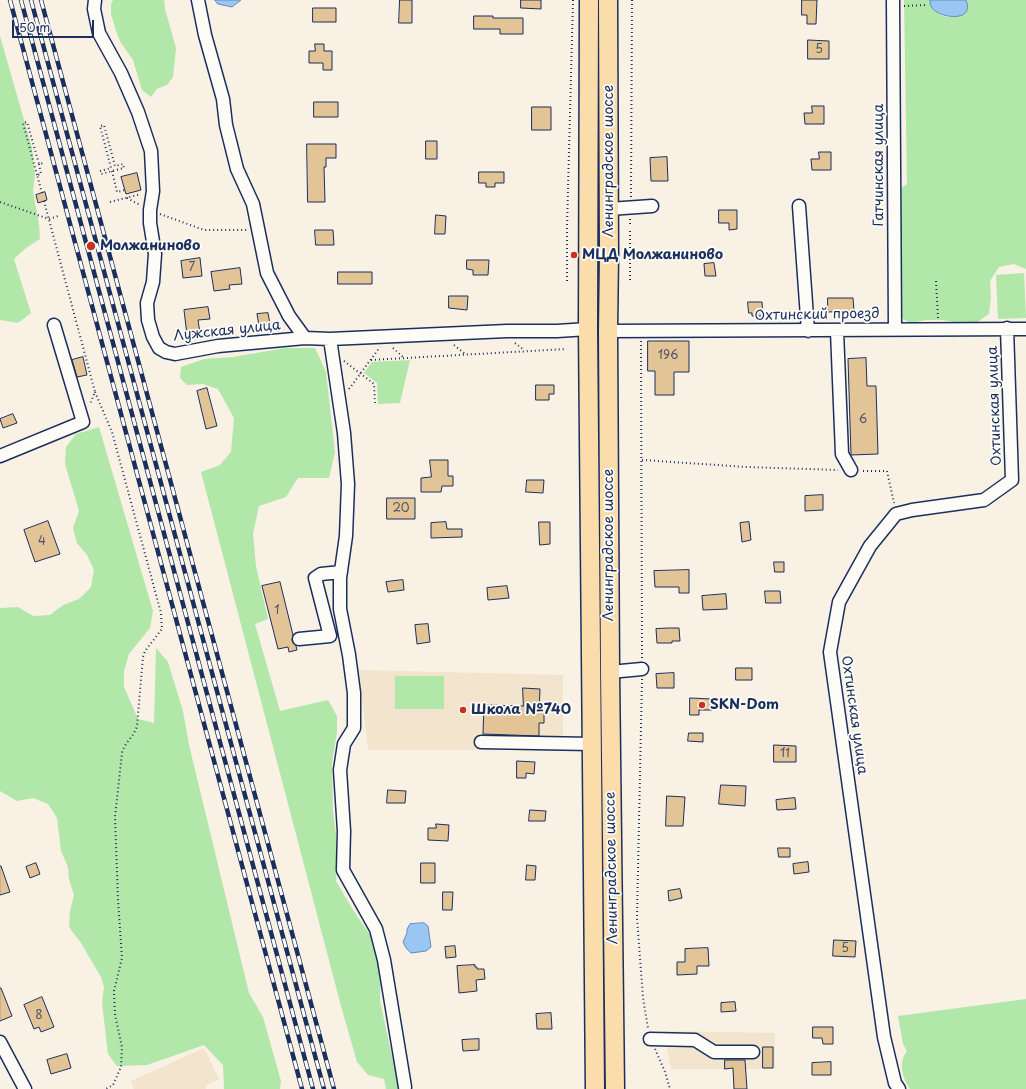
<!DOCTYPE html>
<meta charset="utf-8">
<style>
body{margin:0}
#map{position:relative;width:1026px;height:1089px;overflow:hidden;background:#f8f1e4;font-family:"Playpen Sans",sans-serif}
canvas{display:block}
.scale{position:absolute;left:12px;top:20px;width:82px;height:18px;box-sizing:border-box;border:2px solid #1b2f5e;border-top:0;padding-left:5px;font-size:12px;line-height:14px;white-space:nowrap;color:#1b2f5e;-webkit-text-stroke:3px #fdfcf7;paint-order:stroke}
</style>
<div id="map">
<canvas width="1026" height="1089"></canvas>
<div class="scale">50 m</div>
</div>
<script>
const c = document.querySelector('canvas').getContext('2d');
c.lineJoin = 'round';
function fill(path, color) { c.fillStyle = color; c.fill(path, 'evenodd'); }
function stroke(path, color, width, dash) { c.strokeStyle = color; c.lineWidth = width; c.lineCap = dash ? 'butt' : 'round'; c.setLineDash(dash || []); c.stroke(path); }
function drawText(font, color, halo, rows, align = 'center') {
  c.font = font + ' "Playpen Sans",sans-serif'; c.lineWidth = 3.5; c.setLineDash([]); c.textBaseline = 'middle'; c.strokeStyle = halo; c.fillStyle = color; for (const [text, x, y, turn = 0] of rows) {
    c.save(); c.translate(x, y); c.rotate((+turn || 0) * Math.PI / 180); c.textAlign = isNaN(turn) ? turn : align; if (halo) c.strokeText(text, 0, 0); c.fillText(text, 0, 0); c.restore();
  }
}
fill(new Path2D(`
 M359,670l204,5v75h-195z
 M663,1031l112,2v36h-104z
 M204,1048l15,31 -14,7 1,3h-72l-3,-8z`), '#f2e4cd');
fill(new Path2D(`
 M113,0h51l1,9 11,39 -3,29 -6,8 -10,4 -6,8 -9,-7 -9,-30 -12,-17 -4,-9 -6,-20v-10z
 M904,0h26c2,13 16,21 29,15 3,-1 6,-3 8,-5l-1,-10h60v269l-12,-5 -15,3 -9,14 1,16 -2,17 -13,9h-17l-16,-3h-17l-16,3 -9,-5 -2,-128 8,-6z
 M0,36l32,112 3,27 -2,16 6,33 1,15 -14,9 -12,11 17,54 -13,10 -18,-3z
 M1024,273l2,45 -28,1 -2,-44z
 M285,348h30l11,24 9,80 -6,26h-31l-12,19 -27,9 -6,28 3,32 12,53 -13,5 25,87 48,-11 9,16v16l-5,31 1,48 5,39 -2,31 17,29 18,26 6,16 4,17 -1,32 19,88h-13l-2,-10 -16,-4 -11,-13 -16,-56 -140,-534 19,-7 11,-13 3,-34 -16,-29 -15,-5 -16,1 -7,-7 1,-11 23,-8 29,-2z
 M410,360l-10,43 -22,1 -1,-21 -13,-10 8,-11z
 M99,427l54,184 -3,17 -21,26 -5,17v16l14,32 16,4 2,-75 12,14 15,49 6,34 60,248 14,24 18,64 -1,8h-56l-1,-24 -19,-20 -57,20 -30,1 -9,-12 -6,-51 2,-16 -3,-10 -20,-34 -12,-16 1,-16 4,-16 -5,-16 -1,-12 -7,-16 -4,-33 -9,-14 -15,-6 -16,3 -17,-10v-183l18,-1 15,9 17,-1 13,-10 16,-6 12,-12 3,-17 -7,-15 -10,-12 -4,-15 6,-17 -14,-47 1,-17 10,-13z
 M395,676h49v33h-49z
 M1026,999v90h-116c-8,-12 -12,-26 -3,-38l-4,-7 -5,-28z`), '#b2e7aa');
const water = new Path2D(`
 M215,0h26l-9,7 -14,-3z
 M930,0h36c1,3 2,7 1,10 -3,11 -31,7 -36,-4 -1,-2 -1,-4 -1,-6z
 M424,923l4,3 3,21 -5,4 -15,2 -5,-5 -3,-6 4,-9v-4l3,-5z`);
fill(water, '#9ac6f4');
stroke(water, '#678ab8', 1);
const building = new Path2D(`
 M400,0h12v23h-13z
 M521,0h20v9l-20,-1z
 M802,0h15l-1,24h-9v-9h-5z
 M313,8h23v14h-23z
 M474,16h19v2h30v16h-23v-5h-26z
 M808,40l21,1v18h-21z
 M315,44h9v7h8v19h-9v-7h-14v-12h6z
 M314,102h24v15h-24z
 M812,106h12v18h-19l-1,-11h8z
 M532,107h19v23h-19z
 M426,141h11v18h-11z
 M307,144h29v14h-10v9h-2l1,35h-17z
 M819,152h12v18h-19l-1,-11h8z
 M667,157l1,24h-17l-1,-23z
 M479,172h25v11h-9v4h-9v-4h-7z
 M137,173l4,17 -15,4 -5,-17z
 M45,192l2,8 -9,3 -2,-8z
 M719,210h18v19l-8,1v-7h-10z
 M436,215l10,1 -1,18h-10z
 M315,230h18l1,15h-18z
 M200,258l2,18 -19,2 -2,-17z
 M467,260h22l-1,15h-15v-5l-6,-1z
 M714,263l2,13h-11l-1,-12z
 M240,268l2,16 -13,1 1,4 -16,2 -3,-19z
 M338,272h34v12h-34z
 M449,296h19l-1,14 -18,-2z
 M828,298h25l1,13 -26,1z
 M748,302h14l1,14h-11v-3h-3z
 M208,307l2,12 -12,1 2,13 -13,2 -3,-25z
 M268,313l2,11 -11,2 -2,-12z
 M648,341h41v31h-15v23h-19v-24h-7z
 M83,357l4,18 -10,2 -5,-17z
 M866,358l1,28h9l2,68 -27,1 -3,-96z
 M536,385h18v9h-5v6h-13z
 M207,388l10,38 -11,3 -9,-38z
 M13,414l4,9 -14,5 -3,-9z
 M430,460h18v16h5v10h-11l-1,6h-20v-14l10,-1z
 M527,480h17l-1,13 -17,-1z
 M823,495v15l-18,1v-15z
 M387,498h28v21h-28z
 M48,521l12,33 -25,8 -11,-32z
 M446,522l1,7h15v8l-31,1v-15z
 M539,522h11v22l-10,1z
 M749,522l2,18 -9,2 -2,-19z
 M774,562h10v10h-9z
 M689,570v23h-10v-6h-24l-1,-16z
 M403,580l1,10 -16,2 -2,-10z
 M280,582l13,53 -1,5 4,6 1,4 -8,2 -1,-5 -10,2 -16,-63z
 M507,586l2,12 -21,2 -1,-12z
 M765,591h15l1,12h-15z
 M726,594l1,15 -24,1 -1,-14z
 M428,624l2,18 -13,2 -2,-19z
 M669,628h10l1,13h-8v2h-15l-1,-14z
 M736,668h16v12h-16z
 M674,673v15h-17l-1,-14z
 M523,688l17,1 -1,22h5v12h-5v13l-56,-2 1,-29 39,1z
 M690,698l22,1v11h-13v5h-9z
 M689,733h14v9l-15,-1z
 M774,745l22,1v16h-22z
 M517,761l18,1 -1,12 -8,-1v5h-9z
 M721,785l25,1 -1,20 -26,-2z
 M388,790l18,1 -1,12h-18z
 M667,796l18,1 -2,29h-17z
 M795,798l1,11 -19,1 -1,-10z
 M530,810l16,1 -1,10h-16z
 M436,824l13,1 -1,16 -20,-1v-12h8z
 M778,848h12v9h-11z
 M808,862l1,10 -15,2 -1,-10z
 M36,863l4,11 -10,4 -4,-11z
 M421,863h14v20h-14z
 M527,865l9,1 -1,14h-9z
 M0,866h1l9,26 -10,3z
 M680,889l2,9 -13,3 -1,-10z
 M443,892h10l-1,18h-9z
 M834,940l22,1 -1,16 -22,-1z
 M455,946l1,11 -10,1 -1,-11z
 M708,948l1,18h-12v8l-20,1v-13h8v-13z
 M475,965v2h2v2h7l1,10 -9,1 1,11 -18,2 -2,-27z
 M0,988h1l11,28 -12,5z
 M42,997l12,30 -13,5 -2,-5 -5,2 -10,-24z
 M735,1002l1,9 -15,1v-9z
 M551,1013l1,16h-15l-1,-15z
 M813,1027h20v17h-10l-1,-6h-9z
 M479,1039v11l-16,1 -1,-11z
 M763,1047h10v21h-10z
 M67,1054l4,14 -20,6 -4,-14z
 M725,1060h20l2,29h-13l-1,-21 -8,1z
 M831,1062v13h-19v-12z`);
fill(building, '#e3c496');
stroke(building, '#1b2f5e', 1);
const minor = new Path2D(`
 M95,0l-1,9 5,24 22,40 17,39 13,39 2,40 -3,19v13l5,31 -2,28 -6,21 1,17 5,17 6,11 7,4 9,2 43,-8 87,-8 25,1 177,-8h50l31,-2
 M198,0l7,35 18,64 3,26 11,44 16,35 14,69 22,43 16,22
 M893,0l2,329
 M799,206l9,125
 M609,209l43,-3
 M608,331l418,-2
 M837,331l5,123 9,16
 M330,339l14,94 4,51 -2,52 -6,42v31l9,46 5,38v35l-10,16 -4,26 4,61 -1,39 33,59 8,31 21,127
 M0,456l83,-34 -29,-97
 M299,639l31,-3 -15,-58 6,-4 20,-2
 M610,672l32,-3
 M481,742l110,2
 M650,1039l45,1 19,12h39
 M0,1042l25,47
 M899,1089l-4,-6 -11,-46 -54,-385 9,-50 31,-56 26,-32 16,-4 72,-10 28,-20 -5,-152`);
const highway = new Path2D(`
 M589,0l-1,329 7,760
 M608,0l1,254 -1,77 2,341 5,417`);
stroke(minor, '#1b2f5e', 15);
stroke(highway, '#1b2f5e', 21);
stroke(new Path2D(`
 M904,6l23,-1
 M39,164l2,10 -4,1 5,18
 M100,171l11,-3 -11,-42 4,-1 11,41 8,-2 1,4 -23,6
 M112,171l5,21 8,-2
 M37,175l-14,-52 4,-1 12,42 5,-1
 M631,197l1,-197
 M127,198l13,7
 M44,201l51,191 -5,12
 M0,202l49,17 9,-3
 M110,202l31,-8
 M160,214l44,16h43
 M630,224v-5
 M630,280v-50
 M567,281v-54l6,-227
 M936,281l2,37
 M641,341l1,318
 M515,343l9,7
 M454,345l11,9
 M393,348l11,10
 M371,360l195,-11
 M344,361l30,23 1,19
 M349,389l31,-42
 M95,392l17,40 49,181 1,16 -17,22 -2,6 -6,69c-3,11 -13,17 -15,27l-7,64 3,83 4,58 -8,33 1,24 7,32 -1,20 -8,18 -7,4
 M642,460l105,7 91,3
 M863,471h24l7,32
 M642,679l-5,239 6,80 5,30
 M655,1049l10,23 5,17`), '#1b2f5e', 2, [1, 3]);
stroke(minor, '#fdfcf7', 12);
stroke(highway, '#fbddab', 18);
const rail = new Path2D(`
 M10,0l292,1089
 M21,0l292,1089
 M31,0l293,1089
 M41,0l293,1089`);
stroke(rail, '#1b2f5e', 4.5);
stroke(rail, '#fdfcf7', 3, [9]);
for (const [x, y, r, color] of [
 [91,246,5,"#c8321e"],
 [574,255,4,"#c8321e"],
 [702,705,4,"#c8321e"],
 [463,710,4,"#c8321e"]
]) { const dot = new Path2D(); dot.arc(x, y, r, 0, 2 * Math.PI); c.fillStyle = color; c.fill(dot); stroke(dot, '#fdfcf7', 1.5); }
drawText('12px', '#4d546c', null, [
 ["5",819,50],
 ["7",192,268],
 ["196",668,356],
 ["6",863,420],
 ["20",401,509],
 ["4",42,542],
 ["1",277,611],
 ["11",785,754],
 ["5",845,949],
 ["8",39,1016]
]);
drawText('14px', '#1b2f5e', '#fdfcf7', [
 ["Ленинградское шоссе",609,161,-90],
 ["Гатчинская улица",879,165,-90],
 ["Охтинский проезд",817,315,-1],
 ["Лужская улица",227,331,-6],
 ["Охтинская улица",995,406,-92],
 ["Ленинградское шоссе",609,545,-90],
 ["Охтинская улица",854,715,82],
 ["Ленинградское шоссе",612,868,-91]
]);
drawText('bold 14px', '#1b2f5e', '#fdfcf7', [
 ["Молжаниново",100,246],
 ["МЦД Молжаниново",582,255],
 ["SKN-Dom",710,705],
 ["Школа №740",471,710]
], 'left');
</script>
